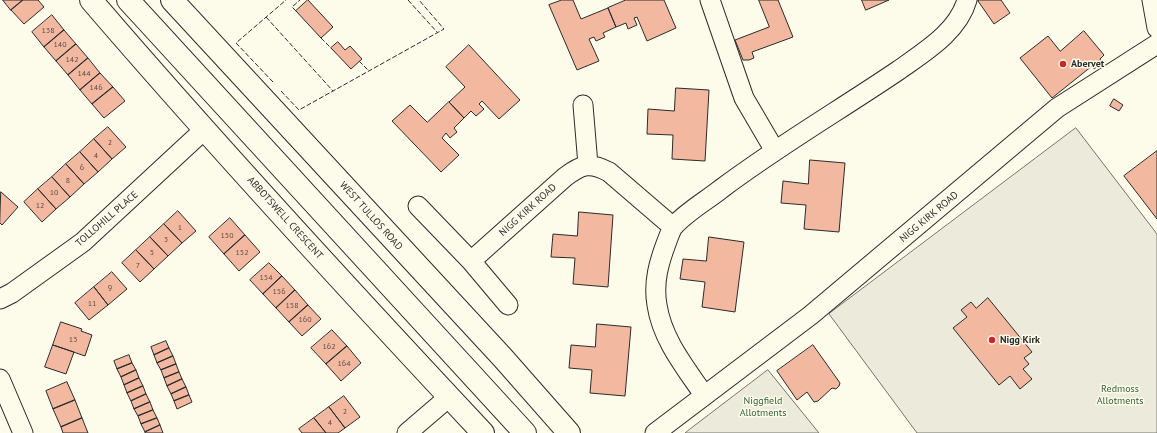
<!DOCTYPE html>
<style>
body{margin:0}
canvas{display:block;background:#fdfbea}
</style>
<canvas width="1157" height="433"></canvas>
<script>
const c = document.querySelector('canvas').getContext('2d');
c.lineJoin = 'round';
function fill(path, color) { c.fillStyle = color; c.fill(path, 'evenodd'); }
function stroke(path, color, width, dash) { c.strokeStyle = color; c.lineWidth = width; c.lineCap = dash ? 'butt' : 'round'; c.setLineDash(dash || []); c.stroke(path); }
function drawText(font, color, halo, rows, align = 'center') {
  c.font = font + ' "PT Sans",sans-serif'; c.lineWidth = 3; c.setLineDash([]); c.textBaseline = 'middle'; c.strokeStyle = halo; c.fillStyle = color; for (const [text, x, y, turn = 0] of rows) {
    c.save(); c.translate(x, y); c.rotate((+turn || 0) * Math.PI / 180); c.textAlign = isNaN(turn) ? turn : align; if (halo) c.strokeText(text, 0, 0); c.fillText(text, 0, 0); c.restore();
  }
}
const green = new Path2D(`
 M1076,128l81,106v199h-240l-88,-119z
 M768,370l51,63h-134l5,-4z`);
fill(green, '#ecebdb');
stroke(green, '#74746e', 1);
const building = new Path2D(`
 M3,0h20l-12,10z
 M23,0h15l6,7 -20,17 -13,-14z
 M308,0l25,27 -12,11 -25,-27z
 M562,0h11l8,19 27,-11 8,19 -13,6 2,4 -9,4 -2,-4 -5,2 10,22 -22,9 -28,-65z
 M626,0h38l12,28 -29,13 -10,-24 -3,1 3,7 -9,4 -2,-6 -10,4 -8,-19z
 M759,0h19l15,37 -41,15 2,6 -5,2h-6l-8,-20 34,-13z
 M862,0h27l-23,10z
 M980,0h21l9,13 -16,11 -16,-23z
 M52,15l12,15 -20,17 -12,-15z
 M64,30l12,14 -20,17 -12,-14z
 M1084,31l20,24 -4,4 2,4 -8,6 -2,-3 -40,32 -32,-40 28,-22 12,15z
 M338,42l7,8 5,-4 12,13 -11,10 -20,-21z
 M76,44l12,14 -20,17 -12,-14z
 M469,45l51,55 -21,19 -17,-18 -3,3 5,5 -8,7 -5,-5 -7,7 -15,-16 16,-15 -19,-20z
 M88,58l12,15 -20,17 -12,-15z
 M100,73l13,14 -21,17 -12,-14z
 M113,87l12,14 -21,17 -12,-14z
 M676,88l33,2 -4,71 -33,-2 1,-24 -26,-1 1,-25 26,2z
 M1114,99l9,6 -4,6 -9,-5z
 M449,102l15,16 -10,10 3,4 -7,6 -4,-5 -4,5 17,17 -18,17 -49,-51 18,-16 17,17z
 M108,127l18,20 -14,12 -18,-20z
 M94,139l18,20 -14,13 -18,-20z
 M1157,151v68l-33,-43z
 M80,152l18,20 -14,12 -18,-20z
 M810,160l35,3 -6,69 -35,-3 2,-24 -25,-2 2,-22 25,3z
 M66,164l18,20 -14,13 -18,-20z
 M52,177l18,20 -14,12 -18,-20z
 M38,189l18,20 -14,13 -18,-20z
 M1,192l17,15 -16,18 -2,-2z
 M178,211l18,20 -14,12 -18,-19z
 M579,212l34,3 -5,72 -35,-3 2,-26 -24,-1 2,-23 24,2z
 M230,218l15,17 -21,19 -15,-17z
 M164,224l18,19 -14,13 -18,-19z
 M245,235l15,17 -21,19 -15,-17z
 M150,237l18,19 -14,13 -18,-19z
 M709,237l35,5 -9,70 -33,-5 3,-25 -25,-3 3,-20 23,2z
 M136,250l18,19 -14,13 -18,-19z
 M269,263l13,13 -19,18 -13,-14z
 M112,272l15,17 -19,16 -14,-18z
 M282,276l13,14 -19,18 -13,-14z
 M94,287l14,18 -19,15 -14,-17z
 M295,290l13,15 -19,17 -13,-14z
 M988,298l44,54 -8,6 5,6 -6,5 9,10 -12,10 -10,-13 -11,9 -46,-57 14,-11 -6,-7 10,-8 5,6z
 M308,305l13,14 -19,17 -13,-14z
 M61,322l21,7 -1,2 11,4 -7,21 -32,-11z
 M597,324l34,3 -6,69 -35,-3 2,-23 -23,-2 2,-23 24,2z
 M332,330l15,16 -21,18 -15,-16z
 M166,341l3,7 -15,7 -3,-8z
 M53,345l21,7 -8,22 -21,-7z
 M813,345l27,38 -1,3 -3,3 -4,-1 -14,13 -4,1 -7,-10 -10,8 -20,-29z
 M347,346l14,17 -20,18 -15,-17z
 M169,348l4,8 -16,7 -3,-8z
 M129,355l3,8 -15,6 -3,-8z
 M173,356l3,8 -15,6 -4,-7z
 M132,363l4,7 -15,7 -4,-8z
 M176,364l3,8 -15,6 -3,-8z
 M136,370l3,8 -15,7 -3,-8z
 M179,372l3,7 -15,7 -3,-8z
 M139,378l4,8 -16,7 -3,-8z
 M182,379l4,8 -15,7 -4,-8z
 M67,382l8,18 -22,9 -7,-18z
 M143,386l3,8 -15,7 -4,-8z
 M186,387l3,8 -15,6 -3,-7z
 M146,394l4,8 -16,7 -3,-8z
 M189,395l3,7 -15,7 -3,-8z
 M344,396l16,21 -15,11 -16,-21z
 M75,400l7,18 -21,9 -8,-18z
 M150,402l3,8 -15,6 -4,-7z
 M329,407l16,21 -7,5h-12l-12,-15z
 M153,410l4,8 -16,6 -3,-8z
 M82,418l6,15h-25l-2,-6z
 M157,418l3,7 -15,7 -4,-8z
 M314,418l12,15h-24l-3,-4z
 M160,425l3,8h-18v-1z`);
fill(building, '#f2b8a0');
stroke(building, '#2b2b2b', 1);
const minor = new Path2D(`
 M710,0l34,98 31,53
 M1152,0l5,28
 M583,105l5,60
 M418,206l53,55 37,44
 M471,261l94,-84c17,-13 25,-15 44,-5l64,55
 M0,299l12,-6 71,-51 122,-113
 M0,379l23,54
 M704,395c-19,-28 -42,-56 -47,-90 -4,-23 2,-43 10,-64 2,-5 4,-11 6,-14 13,-15 33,-26 48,-38 57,-43 119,-79 178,-119 25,-18 59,-38 68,-70
 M407,433l42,-36
 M655,433l156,-118 246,-207 100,-64`);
const tertiary = new Path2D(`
 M91,0c127,148 259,291 392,433`);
const secondary = new Path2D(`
 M128,0l397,433
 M172,0l331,358 66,75`);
stroke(minor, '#2b2b2b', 21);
stroke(tertiary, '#2b2b2b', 24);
stroke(secondary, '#2b2b2b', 24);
stroke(minor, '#fdfbea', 19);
stroke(tertiary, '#fdfbea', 22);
stroke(secondary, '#fdfbea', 22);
stroke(new Path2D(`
 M408,0l29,32
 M296,11l-4,-4 8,-7
 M266,17l67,74
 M321,38l10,10
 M359,61l10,10
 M273,82l-37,-39 50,-43
 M281,91l18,19 145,-81 -25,-29`), '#2b2b2b', 1, [5, 2]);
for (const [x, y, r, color] of [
 [1063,64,4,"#c62828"],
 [992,340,4,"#c62828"]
]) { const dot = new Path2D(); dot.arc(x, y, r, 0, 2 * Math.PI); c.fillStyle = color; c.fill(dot); stroke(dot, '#fdfbea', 1.5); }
drawText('8px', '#5d4e48', null, [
 ["138",48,31],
 ["140",60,45],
 ["142",72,60],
 ["144",84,74],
 ["146",96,88],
 ["2",110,143],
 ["4",96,156],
 ["6",82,168],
 ["8",68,181],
 ["10",54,193],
 ["12",40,206],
 ["1",180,228],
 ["150",227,236],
 ["3",166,240],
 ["5",152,253],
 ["152",242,253],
 ["7",138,266],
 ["154",266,278],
 ["9",110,288],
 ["156",279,292],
 ["11",92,304],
 ["158",292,306],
 ["160",305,320],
 ["13",73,340],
 ["162",329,347],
 ["164",344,364],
 ["2",345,412],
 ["4",330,423]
]);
drawText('bold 10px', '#2b2b2b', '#fdfbea', [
 ["Abervet",1071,64],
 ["Nigg Kirk",1000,340]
], 'left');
drawText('10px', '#2b2b2b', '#fdfbea', [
 ["NIGG KIRK ROAD",528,210,-42],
 ["WEST TULLOS ROAD",371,216,48],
 ["NIGG KIRK ROAD",929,217,-40],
 ["ABBOTSWELL CRESCENT",285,218,48],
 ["TOLLOHILL PLACE",107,219,-41]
]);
drawText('10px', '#34623c', '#fdfbea', [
 ["Redmoss",1120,389],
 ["Allotments",1120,401],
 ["Niggfield",763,401],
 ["Allotments",763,413]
]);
</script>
